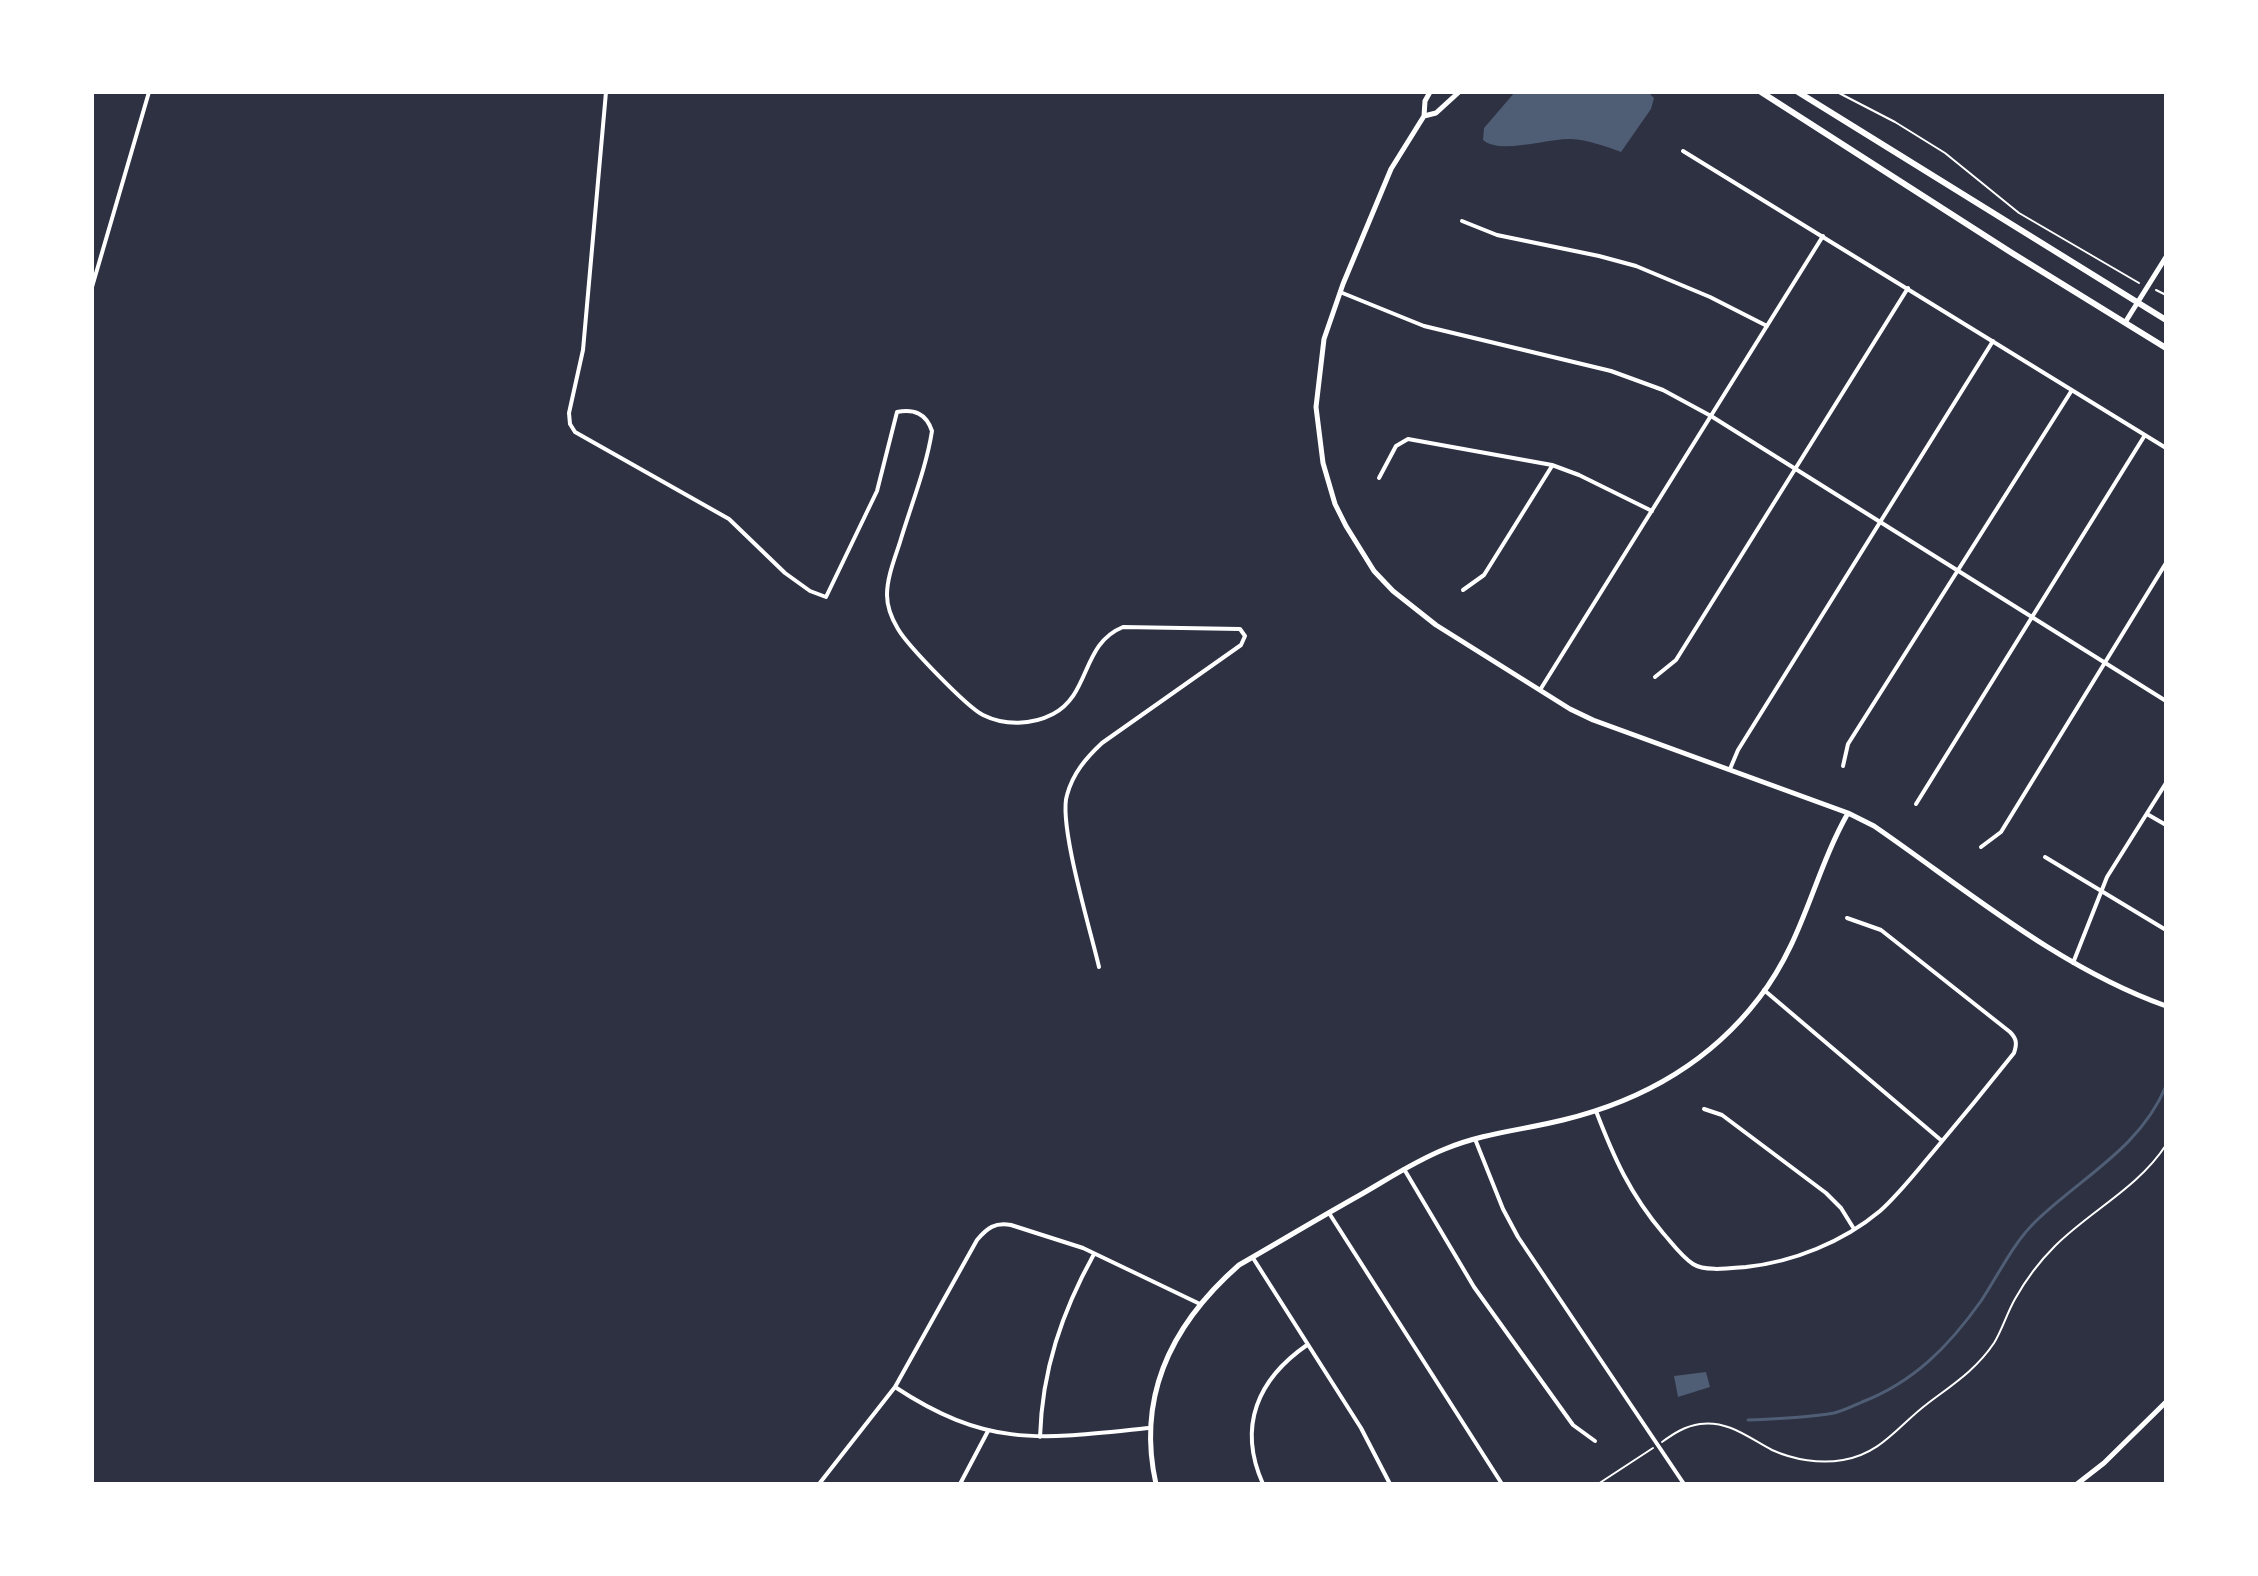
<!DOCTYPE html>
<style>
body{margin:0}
#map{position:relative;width:2258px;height:1576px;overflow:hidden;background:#2d3142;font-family:"PT Serif",serif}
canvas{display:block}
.frame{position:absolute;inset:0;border:94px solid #fff;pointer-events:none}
</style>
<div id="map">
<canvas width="2258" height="1576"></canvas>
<div class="frame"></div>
</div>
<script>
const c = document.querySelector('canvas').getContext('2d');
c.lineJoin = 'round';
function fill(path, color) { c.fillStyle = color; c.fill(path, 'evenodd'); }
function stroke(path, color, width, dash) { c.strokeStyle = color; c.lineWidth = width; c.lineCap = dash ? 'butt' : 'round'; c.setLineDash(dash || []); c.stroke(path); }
fill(new Path2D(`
 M1515,92h133l6,6 -3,11 -30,43c-16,-6 -33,-12 -50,-13 -23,-1 -71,16 -88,1l1,-12z
 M1706,1372l4,15 -32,10 -4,-21z`), '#4f5d75');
stroke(new Path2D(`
 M1748,1420c29,-1 58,-2 86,-7 9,-2 19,-7 28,-11 52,-20 87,-56 119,-101 18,-27 32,-58 55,-80 47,-45 104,-73 130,-135`), '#4f5d75', 3);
stroke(new Path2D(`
 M1837,92l58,30 50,31 74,60 120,70
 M2156,290l10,5
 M1662,1442c11,-8 23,-16 38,-18 28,-4 49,14 72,26 22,10 48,14 71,10 38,-6 56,-35 84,-56 25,-19 49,-34 67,-61 8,-13 13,-30 21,-44 10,-18 24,-37 40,-53 35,-35 83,-58 111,-101
 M1598,1484l55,-36`), '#fff', 2);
stroke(new Path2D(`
 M606,92l-23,258 -14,63 1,11 5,8 154,87 56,54 25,18 16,6 51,-106 20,-79c17,-3 29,1 35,19 -6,38 -21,74 -32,111 -5,16 -13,35 -13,53 0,11 5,24 11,34 10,17 69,78 85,86 22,11 49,10 70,-1 38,-20 28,-70 70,-87l117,2 5,7 -4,9 -139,98c-16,15 -29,30 -35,52 -9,29 24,137 32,172
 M1683,151l483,297
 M1462,221l35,14 102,21 37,10 74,31 57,29
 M92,287l57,-195
 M1340,292l84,34 187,45 52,19 48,26 455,285
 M1379,478l17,-32 12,-7 144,26 27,10 73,36
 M1463,590l21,-15 68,-109
 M1655,677l21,-17 232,-372
 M1540,690l283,-454
 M1843,766l5,-22 224,-354
 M1730,769l8,-19 255,-409
 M1916,804l229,-369
 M2147,814l19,11
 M1981,847l20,-15 165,-269
 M2045,857l121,73
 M2073,963l34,-86 59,-94
 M1764,990l178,151
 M1704,1109l18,6 104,78 15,15 13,21
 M1596,1111c18,47 34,83 67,122 9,10 18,23 30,31 12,8 39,4 53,3 47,-5 97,-25 134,-56 19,-17 36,-39 53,-59 27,-32 54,-65 81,-99 3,-9 3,-14 -4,-21l-129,-102 -34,-12
 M1475,1139l28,70 15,28 166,247
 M1404,1169l70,118 99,138 22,16
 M1329,1213l173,271
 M1253,1258l108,170 29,56
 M895,1387c94,62 148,52 254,41
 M1040,1437c2,-67 22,-125 54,-183
 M819,1484l76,-97 82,-147c10,-12 18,-18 34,-15l72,23 117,56
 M960,1484l28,-53
 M1263,1484c-26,-58 -5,-105 44,-139`), '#fff', 4);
stroke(new Path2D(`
 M1430,92l-5,9 -1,15 -33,53 -48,115 -19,55 -8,68 7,56 12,41 11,22 28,45 19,20 43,34 134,84 23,11 255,93 26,13c93,64 185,142 292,180
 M1424,116l12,-3 23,-21
 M2126,321l40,-64
 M1156,1484c-20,-89 17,-161 83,-219 40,-23 80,-47 121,-70 28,-16 55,-34 85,-46 38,-16 78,-19 118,-29 78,-19 147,-58 196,-122 45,-58 54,-123 89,-185
 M2077,1484l27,-21 62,-61`), '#fff', 5);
stroke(new Path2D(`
 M1761,92l251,161 154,95
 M1798,92l368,228`), '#fff', 6);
</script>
